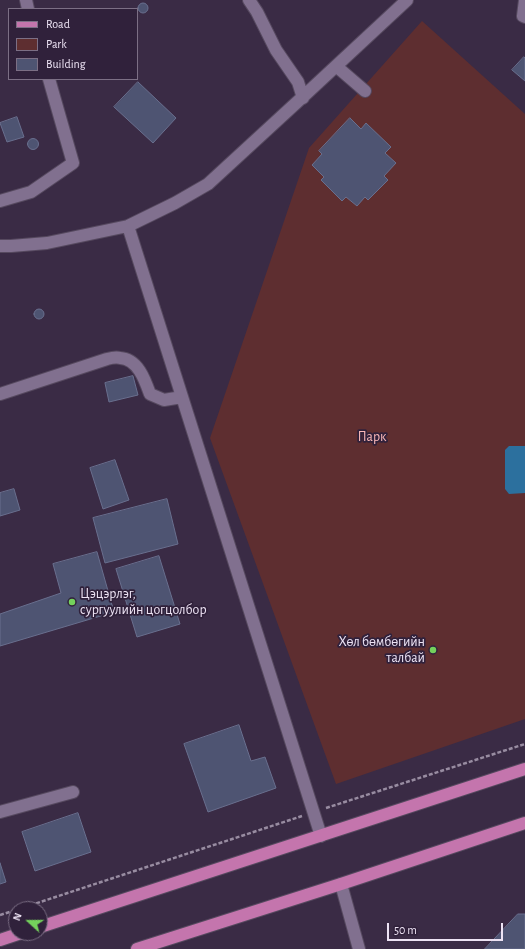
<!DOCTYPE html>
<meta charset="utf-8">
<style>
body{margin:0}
#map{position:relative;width:525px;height:949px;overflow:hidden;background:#3a2b45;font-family:"Alegreya Sans",sans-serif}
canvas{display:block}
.legend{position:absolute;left:8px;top:8px;width:130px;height:72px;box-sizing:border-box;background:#30213b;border:1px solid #7c6f85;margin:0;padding:5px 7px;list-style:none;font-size:12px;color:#ede3f4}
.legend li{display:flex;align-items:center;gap:8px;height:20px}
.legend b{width:20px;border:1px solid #7c6f85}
.north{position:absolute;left:8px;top:901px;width:40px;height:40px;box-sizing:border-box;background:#30213b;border:1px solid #7c6f85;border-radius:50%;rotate:291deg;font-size:11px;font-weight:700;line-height:16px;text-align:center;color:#ede3f4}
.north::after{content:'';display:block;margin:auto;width:14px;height:18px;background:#74d25c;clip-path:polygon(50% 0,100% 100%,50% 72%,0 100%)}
.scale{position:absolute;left:387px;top:923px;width:116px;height:18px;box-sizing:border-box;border:2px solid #ede3f4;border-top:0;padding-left:5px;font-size:12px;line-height:14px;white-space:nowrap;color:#ede3f4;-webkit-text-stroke:3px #30213b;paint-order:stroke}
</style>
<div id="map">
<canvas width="525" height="949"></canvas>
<ul class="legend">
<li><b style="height:5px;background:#c475ad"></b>Road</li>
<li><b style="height:11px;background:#5e2e30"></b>Park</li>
<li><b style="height:11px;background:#4e5472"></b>Building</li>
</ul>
<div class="north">N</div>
<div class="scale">50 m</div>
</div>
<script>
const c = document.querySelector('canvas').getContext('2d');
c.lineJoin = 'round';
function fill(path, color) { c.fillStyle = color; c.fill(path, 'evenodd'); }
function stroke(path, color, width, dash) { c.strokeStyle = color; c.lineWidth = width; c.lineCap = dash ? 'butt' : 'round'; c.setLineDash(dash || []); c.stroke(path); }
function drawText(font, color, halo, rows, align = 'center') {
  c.font = font + ' "Alegreya Sans",sans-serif'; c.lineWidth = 3.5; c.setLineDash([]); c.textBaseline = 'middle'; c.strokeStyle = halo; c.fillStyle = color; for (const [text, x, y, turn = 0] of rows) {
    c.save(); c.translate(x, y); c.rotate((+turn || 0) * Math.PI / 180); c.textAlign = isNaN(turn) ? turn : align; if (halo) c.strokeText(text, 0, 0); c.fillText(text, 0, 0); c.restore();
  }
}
fill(new Path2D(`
 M422,21l103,93v605l-189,65 -126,-346 99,-290z`), '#5e2e30');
fill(new Path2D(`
 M509,446h16v47l-16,1 -4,-5v-39z`), '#2c709e');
const building = new Path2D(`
 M138 8a5 5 0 1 1 10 0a5 5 0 1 1-10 0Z
 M524,57l1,1v23l-13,-11z
 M138,82l38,36 -23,25 -39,-36z
 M17,117l7,20 -17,5 -7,-19z
 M350,118l11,11 5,-6 25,24 -6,6 11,10 -12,13 4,4 -20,20 -3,-3 -8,9 -11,-9 -4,4 -21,-21 3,-3 -12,-12 10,-11 -3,-3z
 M27.5 144a5.5 5.5 0 1 1 11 0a5.5 5.5 0 1 1-11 0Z
 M34 314a5 5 0 1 1 10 0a5 5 0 1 1-10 0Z
 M133,376l5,19 -29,7 -4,-19z
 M115,460l14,40 -26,9 -13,-41z
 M14,489l6,21 -20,6v-23z
 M167,499l11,45 -73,19 -12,-45z
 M97,552l17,60 -114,34v-32l61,-21 -8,-29z
 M159,556l21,68 -43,13 -21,-68z
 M239,725l12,36 14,-4 11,31 -68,24 -24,-68z
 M78,813l13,39 -56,19 -13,-39z
 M0,863l6,19 -6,2z
 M518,914h7v35h-40z`);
fill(building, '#4e5472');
stroke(building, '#696f8e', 1);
const minor = new Path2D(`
 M26,0l2,9
 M249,0l8,12 19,38 22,32 5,16
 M525,0l-2,16 2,1
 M336,66l29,25
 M0,201l31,-9 42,-29 -24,-84
 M128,226l193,610
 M0,246h11l36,-3 81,-17 47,-23 33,-19 99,-91 100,-93
 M0,394l107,-35c4,-1 9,-2 13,-1 18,1 25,22 30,36l14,6 18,-3
 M0,812l73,-20
 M341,884l18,65`);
const major = new Path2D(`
 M40,927l485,-158
 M0,940l21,-7
 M137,949l204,-65 184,-61`);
stroke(minor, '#56495f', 14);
stroke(major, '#56495f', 14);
stroke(new Path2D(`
 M326,808l199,-64
 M19,909l283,-93
 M0,915l16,-5`), '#988ca1', 2.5, [4, 2]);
stroke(minor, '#81708f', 12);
stroke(major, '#c475ad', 12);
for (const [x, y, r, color] of [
 [72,602,4,"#74d25c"],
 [433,650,4,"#74d25c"]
]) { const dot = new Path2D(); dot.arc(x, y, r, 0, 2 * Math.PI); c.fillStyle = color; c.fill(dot); stroke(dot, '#30213b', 1.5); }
drawText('14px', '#f9b7b7', '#30213b', [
 ["Парк",372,437]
]);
drawText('14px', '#ede3f4', '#30213b', [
 ["Цэцэрлэг,",80,594],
 ["сургуулийн цогцолбор",80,610],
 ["Хөл бөмбөгийн",425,642,"right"],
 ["талбай",425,658,"right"]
], 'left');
</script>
